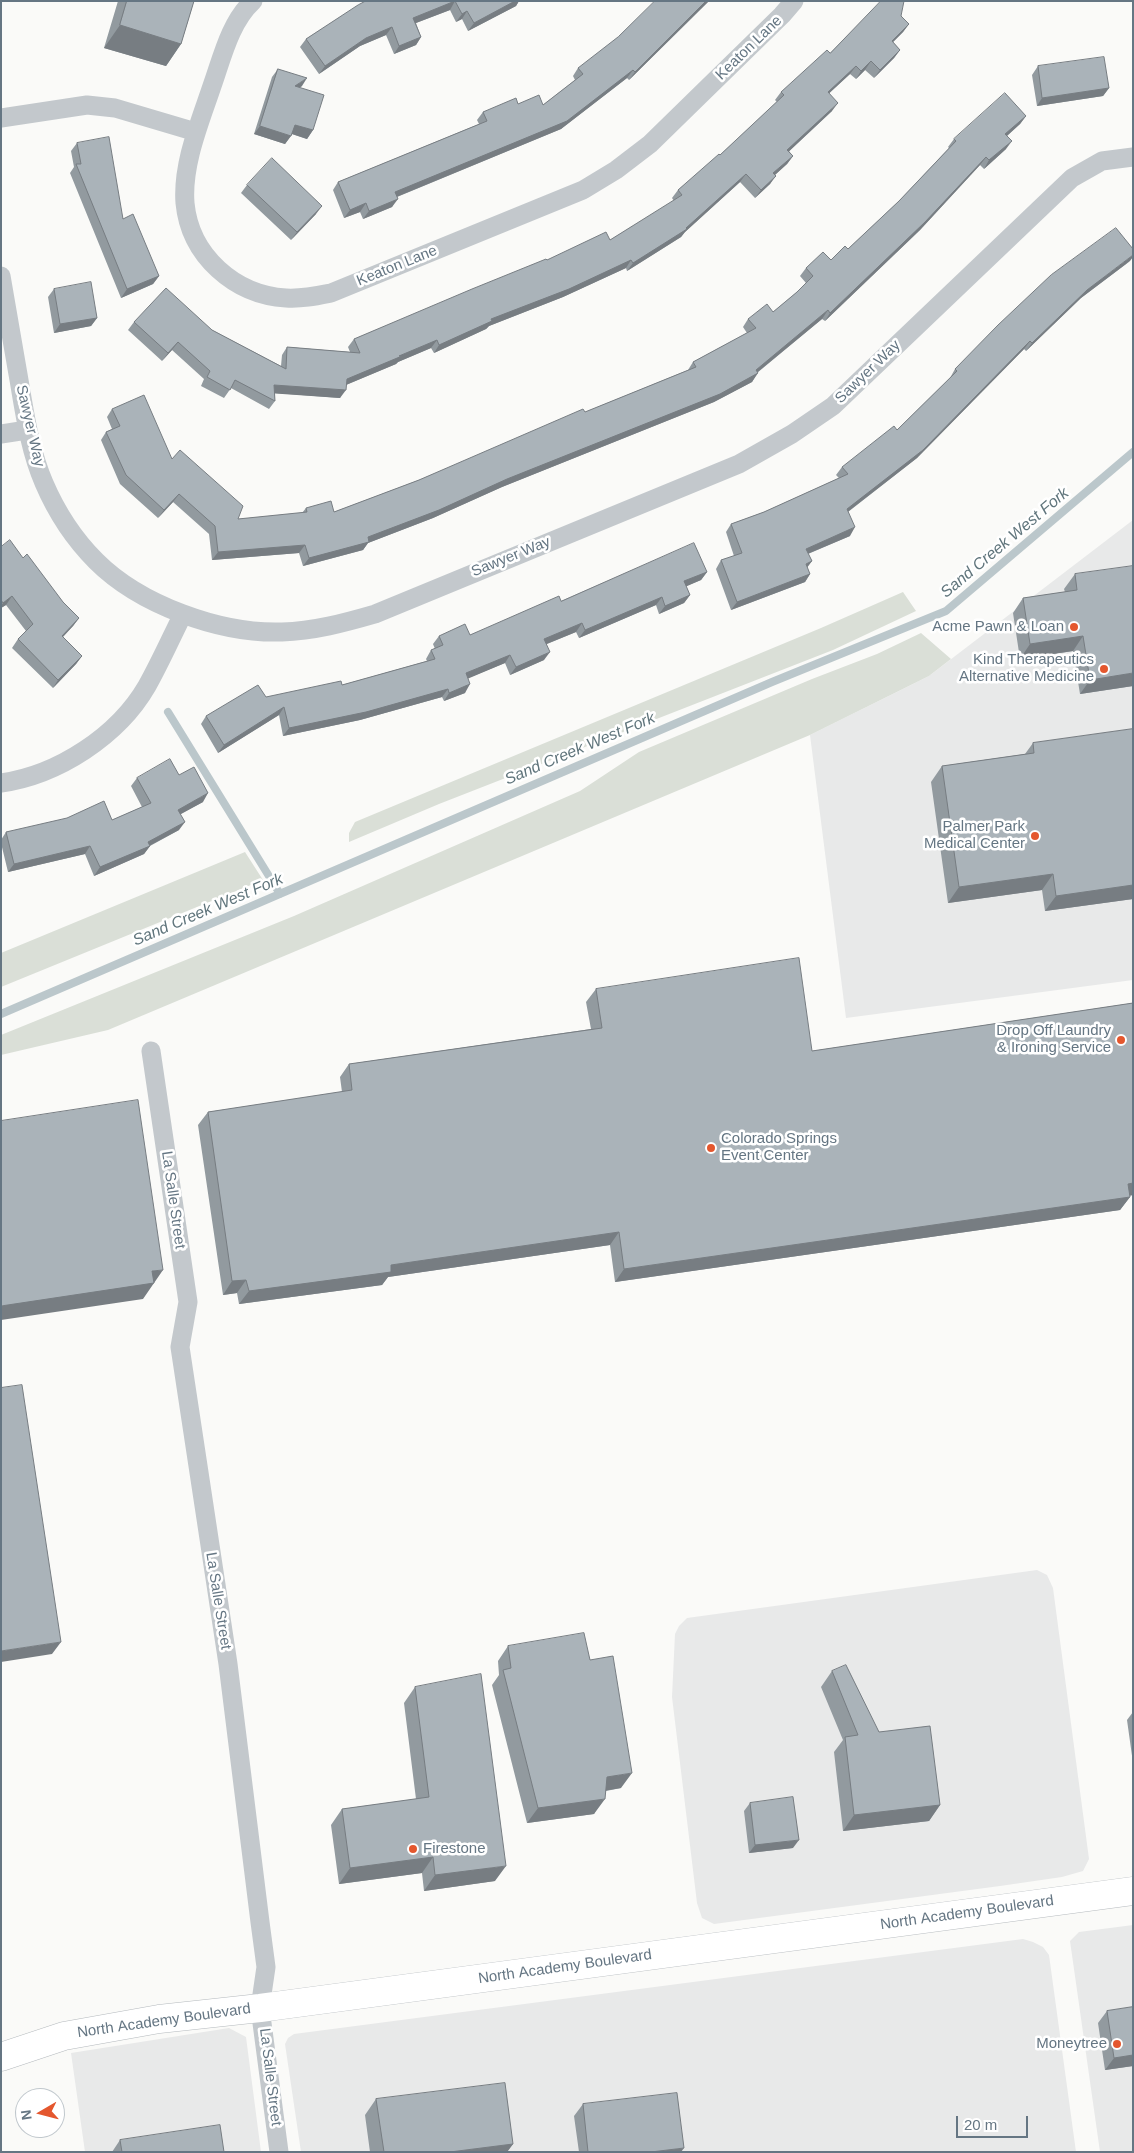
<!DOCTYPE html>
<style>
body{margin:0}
#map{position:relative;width:1134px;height:2153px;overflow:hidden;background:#fafaf8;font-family:Arial,sans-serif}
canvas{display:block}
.frame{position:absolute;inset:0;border:2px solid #657683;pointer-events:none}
.north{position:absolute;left:15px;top:2088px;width:50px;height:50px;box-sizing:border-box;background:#fff;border:1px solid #c1c8cd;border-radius:50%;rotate:262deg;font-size:14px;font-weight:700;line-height:20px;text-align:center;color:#657683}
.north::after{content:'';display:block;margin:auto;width:18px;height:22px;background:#e4572e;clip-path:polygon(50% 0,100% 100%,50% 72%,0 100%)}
.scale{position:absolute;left:956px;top:2116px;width:72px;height:22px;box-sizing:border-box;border:2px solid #657683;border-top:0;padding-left:6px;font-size:15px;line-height:18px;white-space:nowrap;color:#657683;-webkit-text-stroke:4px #fff;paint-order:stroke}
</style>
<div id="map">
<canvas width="1134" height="2153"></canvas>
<div class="frame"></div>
<div class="north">N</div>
<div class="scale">20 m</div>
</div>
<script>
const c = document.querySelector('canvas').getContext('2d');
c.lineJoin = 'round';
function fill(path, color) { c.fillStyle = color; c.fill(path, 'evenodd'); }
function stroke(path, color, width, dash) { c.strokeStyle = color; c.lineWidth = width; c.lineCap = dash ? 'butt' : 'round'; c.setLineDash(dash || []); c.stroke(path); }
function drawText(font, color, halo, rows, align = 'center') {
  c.font = font + ' Arial,sans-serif'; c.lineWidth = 5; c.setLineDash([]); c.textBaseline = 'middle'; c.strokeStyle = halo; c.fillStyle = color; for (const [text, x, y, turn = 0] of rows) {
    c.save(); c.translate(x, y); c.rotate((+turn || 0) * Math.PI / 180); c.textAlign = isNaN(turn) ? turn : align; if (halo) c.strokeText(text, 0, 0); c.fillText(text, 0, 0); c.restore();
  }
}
fill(new Path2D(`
 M1133,520v460l-287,38 -36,-283 119,-59z
 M1037,1570l10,5 6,13 36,271 -6,12 -21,6 -62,9 -286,38 -12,-6 -5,-15 -25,-206 3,-63 4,-8 8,-8z
 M1133,1925v227h-33l-30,-211 9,-9z
 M1023,1939l10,3 10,5 6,8 27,197h-775l-16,-108 3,-6 6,-4z
 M229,2028l17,9 15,115h-176l-14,-99z`), '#e8e9e9');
fill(new Path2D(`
 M903,592l13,19 -83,39 -394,154 -90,38v-9l6,-11 466,-194z
 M921,633l30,26 -22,17 -119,59 -702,295 -107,25v-20l293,-119 286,-125 59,-39 173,-73 65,-25z
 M245,852l18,28 -262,107v-34z`), '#dadfd7');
stroke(new Path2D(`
 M168,712l112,182
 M1,1014l771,-332 174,-71 187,-159`), '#bbc7cb', 8);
const trunk = new Path2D(`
 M1,2057l63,-21 95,-17 101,-11 873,-117`);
stroke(trunk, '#b4b9bd', 29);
stroke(new Path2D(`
 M253,1c-23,21 -31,57 -41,85 -12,36 -30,78 -27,117 5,53 50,92 101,95 16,1 30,-2 45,-5l252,-103 33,-20 34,-26 132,-129 12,-14
 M1,118l86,-13 28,3 81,24
 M1,276c6,35 12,70 18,104 6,35 11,71 25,103 12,28 30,56 52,78 44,44 124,73 186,71 32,-1 62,-9 93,-18l364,-150 53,-30 41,-28 239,-228 30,-17 31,-4
 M1,434l26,-4
 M1,783c57,-8 117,-47 146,-97 13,-23 24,-48 36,-72
 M151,1051l37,251 -8,45 48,317 32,258 6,45 -6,41 19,144`), '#c3c8cc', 19);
stroke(trunk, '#fff', 28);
fill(new Path2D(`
 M118,1h76l-13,43 -15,22 -62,-18z
 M366,1h153l-3,5 -48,25 -6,-12 -6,3 -6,-12 -34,13 5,14 -5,8 -22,9 -8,-19 -26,11 -41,28 -19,-27 6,-8z
 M709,1l-80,79 -2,-2 -66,51 -164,68 -5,10 -29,12 -3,-7 -16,6 -11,-28 5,-8 141,-58 -2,-4 6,-8 35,-8 25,1 32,-25 -2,-4 5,-8z
 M901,16l8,8 -6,8 -10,10 7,8 -6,8 -20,20 -9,-8 -9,9 -6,-5 -21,19 3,18 -43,40 4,5 -6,8 -12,11 -5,9 -15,14 -15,-16 -55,50 -4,5 -54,34 -1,-3 -63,29 -74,29 -3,3 -52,24 -3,-5 -33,14 -2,2 -50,21 -6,13 -65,-5v8l-6,8 -38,-21 -7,10 -23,-12 3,-7 -32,-29 -10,11 -34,-31 6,-8 78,8 69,36 1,-11 5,-8 63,5 -2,-5 6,-8 193,-79 63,-20 64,-39 -2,-3 6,-8 42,-35 57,-53 -2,-2 6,-8 49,-39z
 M1038,66l71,22 -6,8 -66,10 -5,-31z
 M278,69l24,17 -2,1 13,43 -6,9 -15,-5 -7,10 -31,-10 18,-57z
 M1026,116l-6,8 -13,12 -1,13 -22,20 -4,-4 -60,65 -95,91 -3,-2 -65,54 -5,9 -38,20 -212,85 -69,31 -65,25 -5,7 -60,16 -4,-13 -87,7 -3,-26 -36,-32 -15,16 -38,-34 -19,-44 5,-8 6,-3 -5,-12 5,-8 60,50 66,60 64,-6 4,-5 28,4 85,-32 269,-110 5,-8 54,-29 -4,-6 5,-8 25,-7 24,-20 9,-9 -6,-7 6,-8 25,-8 17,-11 51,-48 50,-53 -1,-1 6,-8z
 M77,143l46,76 36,57 -6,8 -32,14 -51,-125 4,-6 -3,-16z
 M247,185l69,29 -25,26 -50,-47z
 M1130,261l-49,37 -55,53 -2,-2 -107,109 -69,54 2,24 -42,18 4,7 -5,6 3,7 -5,8 -74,28 -15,-41 5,-9 13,-4 -8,-24 5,-8 33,-12 75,-34 -3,-3 6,-8 55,-37 53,-52 5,-9z
 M54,289l43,29 -6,8 -37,7 -6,-36z
 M1,547l22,11 40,44 16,16 -6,8 -10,11 19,19 -6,8 -23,24 -41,-40 6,-9 8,-8 -20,-26 -5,3z
 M707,572l-6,8 -15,6 4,9 -6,8 -25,11 -3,-9 -77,33 -3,-6 -29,12 -3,16 -34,15 -5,-12 -37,15 -3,15 -21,8 -2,-4 -82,23 -77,16 -4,-21 -61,38 -17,-29 5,-8 60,-19 76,-12 85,-24 -1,-2 5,-9 4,-1 -2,-5 6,-8 31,-1 91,-34z
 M1075,574l58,112 -53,8 -7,-43 -53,8 -7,-46 10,-15 42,-6 -1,-3z
 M1133,729v170l-88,12 -3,-21 -94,13 -17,-121 11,-16 83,-12 8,-11z
 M179,775l24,27 -23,12 -1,16 -29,16 -6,8 -50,22 -9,-22 -77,18 -7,-29v-3l5,-8 106,-12 30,-13 -11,-21 6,-8z
 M596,989l216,62 321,-48v192l-4,1 1,1 -10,13 -505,72 -5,-37 -222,32 -6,8 -143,19 -2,-11 -14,2 -25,-170 10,-13 134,-20 -2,-15 9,-13 242,-35 -5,-27z
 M508,1646l82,14 31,128 -15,3 -12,23 -67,9 -35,-138 7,-10 -1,-14z
 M832,1671l47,61 61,73 -11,16 -86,10 -9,-79 9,-12 -22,-53z
 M415,1687l80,194 -71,10 -2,-18 -83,11 -8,-59 11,-16 74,-10 -12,-96z
 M1133,1712v51l-6,-43z
 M750,1803l43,45 -44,5 -5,-42z
 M1133,2007v59l-28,4 -7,-47 9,-12z
 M376,2099l137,45 -6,8h-137l-5,-37z
 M583,2104l98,48h-102l-5,-36z
 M120,2140l104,12h-112z`), '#929a9f');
fill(new Path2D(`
 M455,1l-5,9 -42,16 5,-8z
 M515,1h4l-3,5 -48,25 6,-8z
 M706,1h3l-80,79 6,-8z
 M467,11l-5,8 -6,3 6,-8z
 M909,24l-6,8 -17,17 6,-8z
 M120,25l61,19 -15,22 -62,-18z
 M392,27l-6,8 -26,11 -41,28 6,-8 41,-28z
 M421,37l-5,8 -22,9 5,-8z
 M900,50l-6,8 -20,20 6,-8z
 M871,61l-6,9 -9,9 5,-8z
 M856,66l-6,8 -28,26 6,-8z
 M633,70l-6,8 -66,51 -172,71 6,-8z
 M307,78l-5,8 -12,8 5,-8z
 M1109,88l-6,8 -66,10 5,-8z
 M838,103l-6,8 -50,47 5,-8z
 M1026,116l-6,8 -20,18 5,-8z
 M295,125l18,5 -6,9 -18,-6z
 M260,126l31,10 -6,8 -31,-10z
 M1012,141l-6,8 -22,20 5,-9z
 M793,156l-6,8 -20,18 6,-9z
 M986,157l-6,8 -60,65 -95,91 5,-8z
 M746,174l-6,8 -55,50 -4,5 -54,34 6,-8 53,-35z
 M776,176l-6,8 -15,14 6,-8z
 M398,199l-6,8 -29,12 6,-8z
 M366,203l-6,9 -16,6 6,-8z
 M322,206l-6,8 -25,26 6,-8z
 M1133,255v2l-3,4 -49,37 -55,53 6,-8 55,-53z
 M631,260l-5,8 -63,29 -74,29 -3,3 -52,24 5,-8 52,-26z
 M159,276l-6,8 -32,14 6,-9z
 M828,310l-6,9 -68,56 4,-2 -6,9 -38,20 -212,85 -69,31 -65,25 -5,7 -60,16 6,-8 59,-21 139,-58 249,-109z
 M97,318l-6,8 -37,7 6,-9z
 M437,340l-6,8 -33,14 -2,2 -55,23 6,-8 52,-23z
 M1030,341l-6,8 -107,109 -76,59 6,-8z
 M178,342l-6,8 -10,11 6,-8z
 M274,385l72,5 -6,8 -72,-5z
 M179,494l-6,8 -15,16 6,-8z
 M855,527l-5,9 -50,21 6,-8z
 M305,545l-6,8 -87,7 6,-8z
 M812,561l-6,8v-5z
 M707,572l-6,8 -23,10 6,-9z
 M810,574l-5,8 -74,28 6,-8z
 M690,595l-6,8 -25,11 6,-8z
 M12,596l-6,9 -5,3v-2l2,-3z
 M662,597l-6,8 -77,33 6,-8z
 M79,618l-6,8 -17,18 6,-8z
 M582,623l-6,9 -37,15 5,-8z
 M1083,636l-10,15 -53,8 10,-15z
 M550,652l-6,8 -34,15 6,-8z
 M510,655l-5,8 -45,19 6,-9z
 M82,656l-6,8 -23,24 5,-8z
 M1133,673v13l-53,8 10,-14z
 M470,684l-5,9 -21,8 5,-8z
 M448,689l-6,8 -82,23 -77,16 6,-8z
 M284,707l-5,8 -61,38 6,-8z
 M208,793l-5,9 -31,17 6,-9z
 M185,822l-6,8 -32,17 3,-1 -6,8 -50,22 6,-9z
 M90,846l-5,8 -77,18 6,-8z
 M1053,874l-11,16 -94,13 11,-16z
 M1133,885v14l-88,12 11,-15z
 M1133,1183v12l-14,2 9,-13z
 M1130,1197l-10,13 -505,72 9,-13z
 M619,1232l-9,13 -222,32 -6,8 -143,19 10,-13 142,-26z
 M163,1270l-20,29 -142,21v-14l151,-35z
 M246,1280l-9,13 -14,2 9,-14z
 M61,1642l-9,12 -51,8v-11z
 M632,1773l-11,15 -24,4 10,-15z
 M605,1799l-11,15 -67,9 11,-15z
 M940,1805l-11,16 -86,10 11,-16z
 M799,1840l-6,8 -44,5 6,-8z
 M433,1857l-11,16 -83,11 11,-16z
 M506,1866l-11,15 -71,10 11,-16z
 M1133,2055v11l-28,4 9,-12z
 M513,2144l-6,8h-57z
 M684,2148l-3,4h-30z`), '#777d82');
const building = new Path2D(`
 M127,1h67l-13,43 -61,-19z
 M366,1h149l-41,22 -7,-12 -5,3 -7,-13 -42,17 8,19 -22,9 -7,-19 -26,11 -41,28 -19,-27 52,-34z
 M655,1h51l-71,71 -2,-2 -66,51 -172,71 3,7 -29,12 -3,-8 -16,7 -12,-28 149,-61 -4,-9 33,-14 2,6 21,-9 4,10 40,-31 -5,-6 40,-31z
 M881,1h23l-3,15 8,8 -17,17 8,9 -20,20 -9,-9 -10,10 -5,-5 -28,26 10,11 -51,47 6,6 -20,17 3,3 -15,14 -15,-16 -60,54 1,1 -54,34 -2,-3 -62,29 -78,30 1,2 -53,24 -2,-5 -38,16h3l-55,23 -1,11 -72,-5 1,16 -40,-21 -5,10 -23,-13 3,-6 -32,-29 -10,11 -34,-31 32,-34 46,42 74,39 1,-22 73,6 -6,-14 118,-50 74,-30 1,1 59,-28 4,8 72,-45 -4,-5 41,-36 1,1 64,-60 -3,-3 46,-42 3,3z
 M1104,57l5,31 -67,10 -4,-32z
 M278,69l29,9 -12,8 29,9 -11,35 -18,-5 -4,11 -31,-10z
 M1005,93l21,23 -21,18 7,7 -23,19 -3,-3 -61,65 -95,91 -2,-3 -72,60 2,3 -38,21 -213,85 -68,31 -71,27 1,5 -60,16 -4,-13 -87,7 -3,-26 -36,-32 -15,16 -38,-35 -20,-43 14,-6 -8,-17 32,-14 28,64 8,-9 63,56 -5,13 69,-7 -1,-4 25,-7 3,11 85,-32 164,-71 2,3 111,-45 -3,-5 63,-34 -8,-9 19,-15 6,8 24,-20 16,-16 -7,-8 17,-16 8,8 14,-14 3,3 51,-48 57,-60 -2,-2z
 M109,137l14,82 10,-5 26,62 -32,13 -51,-125h5l-4,-21z
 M272,158l50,48 -25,26 -50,-47z
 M1116,228l17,21v6l-46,35 -55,53 -2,-2 -107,109 -76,59 8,18 -49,22 6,12 -6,3 4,10 -73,28 -16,-42 21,-7 -11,-29 33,-12 84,-38 -6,-7 52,-41 3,4 60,-59 -2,-2 43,-44 53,-50z
 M91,282l6,36 -37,6 -6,-35z
 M10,540l13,18 4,-4 36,48 16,16 -17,18 20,20 -24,24 -40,-41 15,-15 -21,-28 -9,7 -2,-3v-53z
 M694,543l13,29 -23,9 6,14 -25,11 -3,-9 -77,33 -3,-7 -38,16 6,13 -34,15 -6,-12 -44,18 4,11 -21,9 -1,-4 -82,23 -77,16 -5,-21 -60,38 -18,-29 52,-31 8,12 75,-16 1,4 93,-26 -4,-9 12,-5 -4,-9 26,-12 5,11 89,-39 2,5z
 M1133,566v107l-43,7 -7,-44 -53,8 -7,-46 54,-8 -2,-16z
 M1133,729v156l-77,11 -3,-22 -94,13 -17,-121 92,-13 -1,-10z
 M170,759l9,16 15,-8 14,26 -30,17 7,12 -37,20 2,4 -50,21 -10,-21 -76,18 -8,-32 61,-14 37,-17 8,19 39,-17 -14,-25z
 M799,958l13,93 321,-48v180l-5,1 2,13 -506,72 -5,-37 -228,33v7l-142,19 -3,-11 -14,1 -24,-169 144,-22 -3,-26 253,-36 -6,-39z
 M138,1100l25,170 -11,1 2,12 -153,23v-185z
 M22,1385l39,257 -60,9v-263z
 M584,1633l6,27 23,-4 19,117 -25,4 -2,22 -67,9 -35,-138 8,-2 -3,-22z
 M846,1665l33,67 51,-6 10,79 -86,10 -9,-78 13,-2 -26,-64z
 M481,1674l25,192 -71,9 -2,-18 -83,11 -8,-59 87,-12 -14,-110z
 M793,1797l6,43 -44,5 -5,-42z
 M1133,2007v48l-19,3 -7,-47z
 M505,2083l8,61 -63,8h-66l-8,-53z
 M677,2093l7,55 -33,4h-63l-5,-48z
 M220,2125l4,27h-102l-2,-12z`);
fill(building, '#aab3b9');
stroke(building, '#777d82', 1);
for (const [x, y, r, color] of [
 [1074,627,5,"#e4572e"],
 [1104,669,5,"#e4572e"],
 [1035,836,5,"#e4572e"],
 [1121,1040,5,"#e4572e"],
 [711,1148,5,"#e4572e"],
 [413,1849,5,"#e4572e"],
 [1117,2044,5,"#e4572e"]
]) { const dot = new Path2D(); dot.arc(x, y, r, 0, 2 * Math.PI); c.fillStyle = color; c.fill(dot); stroke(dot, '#fff', 2); }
drawText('15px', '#657683', '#fff', [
 ["Keaton Lane",749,48,-44],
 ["Keaton Lane",397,266,-22],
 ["Sawyer Way",868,372,-44],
 ["Sawyer Way",30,426,77],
 ["Sawyer Way",511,557,-22],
 ["La Salle Street",173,1200,82],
 ["La Salle Street",218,1601,81],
 ["North Academy Boulevard",967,1913,-8],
 ["North Academy Boulevard",565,1967,-8],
 ["North Academy Boulevard",164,2021,-8],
 ["La Salle Street",270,2077,83]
]);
drawText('15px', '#657683', '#fff', [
 ["Acme Pawn & Loan",1064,627],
 ["Kind Therapeutics",1094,660],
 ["Alternative Medicine",1094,677],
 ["Palmer Park",1025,827],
 ["Medical Center",1025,844],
 ["Drop Off Laundry",1111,1031],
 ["& Ironing Service",1111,1048],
 ["Colorado Springs",721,1139,"left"],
 ["Event Center",721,1156,"left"],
 ["Firestone",423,1849,"left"],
 ["Moneytree",1107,2044]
], 'right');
drawText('italic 16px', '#60757c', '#fff', [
 ["Sand Creek West Fork",1005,543,-40],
 ["Sand Creek West Fork",580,749,-23],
 ["Sand Creek West Fork",208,910,-23]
]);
</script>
